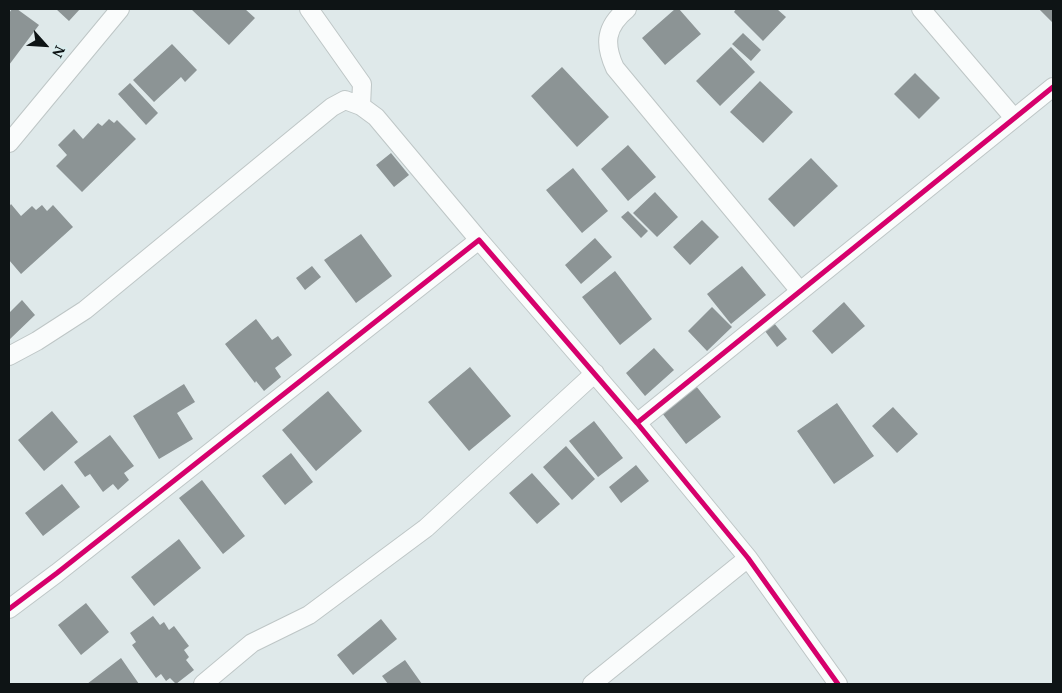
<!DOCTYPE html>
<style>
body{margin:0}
#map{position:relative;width:1062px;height:693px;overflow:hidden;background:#dfe9ea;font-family:"Noto Serif",serif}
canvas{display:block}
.frame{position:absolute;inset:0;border:10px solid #0e1415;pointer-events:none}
.north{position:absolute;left:20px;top:20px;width:50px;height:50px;-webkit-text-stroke:4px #dbedee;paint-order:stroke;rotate:116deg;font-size:14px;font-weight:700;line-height:20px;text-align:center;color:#0e1415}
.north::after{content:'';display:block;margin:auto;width:18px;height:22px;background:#0e1415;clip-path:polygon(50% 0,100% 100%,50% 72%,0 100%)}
</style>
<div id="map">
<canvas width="1062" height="693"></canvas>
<div class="frame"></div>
<div class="north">N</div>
</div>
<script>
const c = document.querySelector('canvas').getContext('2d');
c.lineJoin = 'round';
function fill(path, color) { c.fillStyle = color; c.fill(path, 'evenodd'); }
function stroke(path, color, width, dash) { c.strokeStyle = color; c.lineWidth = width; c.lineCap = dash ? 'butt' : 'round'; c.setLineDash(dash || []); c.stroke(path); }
fill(new Path2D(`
 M12,9h5l22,16 -30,40v-52z
 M56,9h24l-11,12z
 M191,9h54l10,9 -26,27z
 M675,9h4l22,25 -36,31 -23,-27z
 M736,9h41l9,8 -23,24 -29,-29z
 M1039,9h14v12l-1,1z
 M743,33l18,17 -10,11 -19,-17z
 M172,44l25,26 -12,12 -4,-5 -27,25 -21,-22z
 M731,47l24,25 -35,34 -24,-25z
 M562,67l47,50 -32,30 -46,-51z
 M915,73l25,25 -21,21 -25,-25z
 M760,81l33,31 -30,31 -33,-31z
 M130,83l28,30 -12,12 -28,-31z
 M109,119l5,4 3,-3 19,19 -54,53 -26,-26 11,-11 -9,-10 16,-16 9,10 15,-16 4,3z
 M628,145l28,32 -28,24 -27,-32z
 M391,153l18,22 -15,12 -18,-22z
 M811,158l27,28 -44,41 -26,-28z
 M573,168l35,43 -26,22 -36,-43z
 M655,192l23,25 -21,20 -24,-24z
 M11,204l10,12 11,-10 4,4 6,-5 5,6 6,-6 20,22 -52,47 -12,-14v-53z
 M628,211l20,20 -7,7 -20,-21z
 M702,220l17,17 -29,28 -17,-18z
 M361,234l31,42 -36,27 -32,-43z
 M595,238l17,19 -31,27 -16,-19z
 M312,266l9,11 -16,13 -9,-12z
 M742,266l24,29 -35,29 -24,-30z
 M615,271l37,48 -32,26 -38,-48z
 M22,300l13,15 -26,25v-27z
 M844,302l21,24 -33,28 -20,-23z
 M712,307l20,20 -25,24 -19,-20z
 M256,319l16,21 6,-4 14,19 -17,13 6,9 -17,14 -8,-10 -1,2 -30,-39z
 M774,323l13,16 -10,8 -12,-16z
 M654,348l20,22 -29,26 -19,-23z
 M470,367l41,49 -42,35 -41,-49z
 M184,384l11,18 -18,11 16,26 -34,20 -26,-43z
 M696,386l25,31 -35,27 -24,-31z
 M328,391l34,40 -46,40 -34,-41z
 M837,403l37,53 -40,28 -37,-53z
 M893,407l25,27 -21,19 -25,-27z
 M52,411l26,31 -34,29 -26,-31z
 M594,421l29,37 -25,19 -29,-36z
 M110,435l24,31 -10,7 5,7 -11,10 -5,-6 -10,8 -13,-18 -5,3 -11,-15z
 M566,446l29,33 -23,21 -29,-33z
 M291,453l22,29 -28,23 -23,-29z
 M636,465l13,16 -28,22 -12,-16z
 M532,473l28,31 -23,20 -28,-31z
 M202,480l43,56 -22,18 -44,-56z
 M62,484l18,23 -37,29 -18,-23z
 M179,539l22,29 -47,38 -23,-29z
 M86,603l23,29 -28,23 -23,-30z
 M153,616l7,9 4,-3 5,8 5,-4 15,20 -5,4 5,7 -3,3 8,10 -18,14 -6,-6 -4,3 -5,-7 -5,4 -24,-33 4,-3 -6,-9z
 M381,619l16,20 -44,36 -16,-20z
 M121,658l18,26h-52z
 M405,660l17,24h-34l-6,-8z`), '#8c9495');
const minor = new Path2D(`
 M309,9l53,75 -1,22
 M627,9c-22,18 -23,35 -12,59l185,223
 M921,9l93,109
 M9,143l111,-134
 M9,356l28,-15 48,-31 247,-203 13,-7 16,6 15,11 103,123
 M9,609l48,-36 422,-333 158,183
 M203,684l49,-41 57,-28 117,-87 169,-155
 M592,684l156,-126
 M838,684l-90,-126 -111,-135 416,-336`);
stroke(minor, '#bec6c6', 20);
stroke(minor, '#fafcfc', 18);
stroke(new Path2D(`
 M9,609l48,-36 422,-333 158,183
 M838,684l-90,-126 -111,-135 416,-336`), '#d6006c', 5);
</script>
